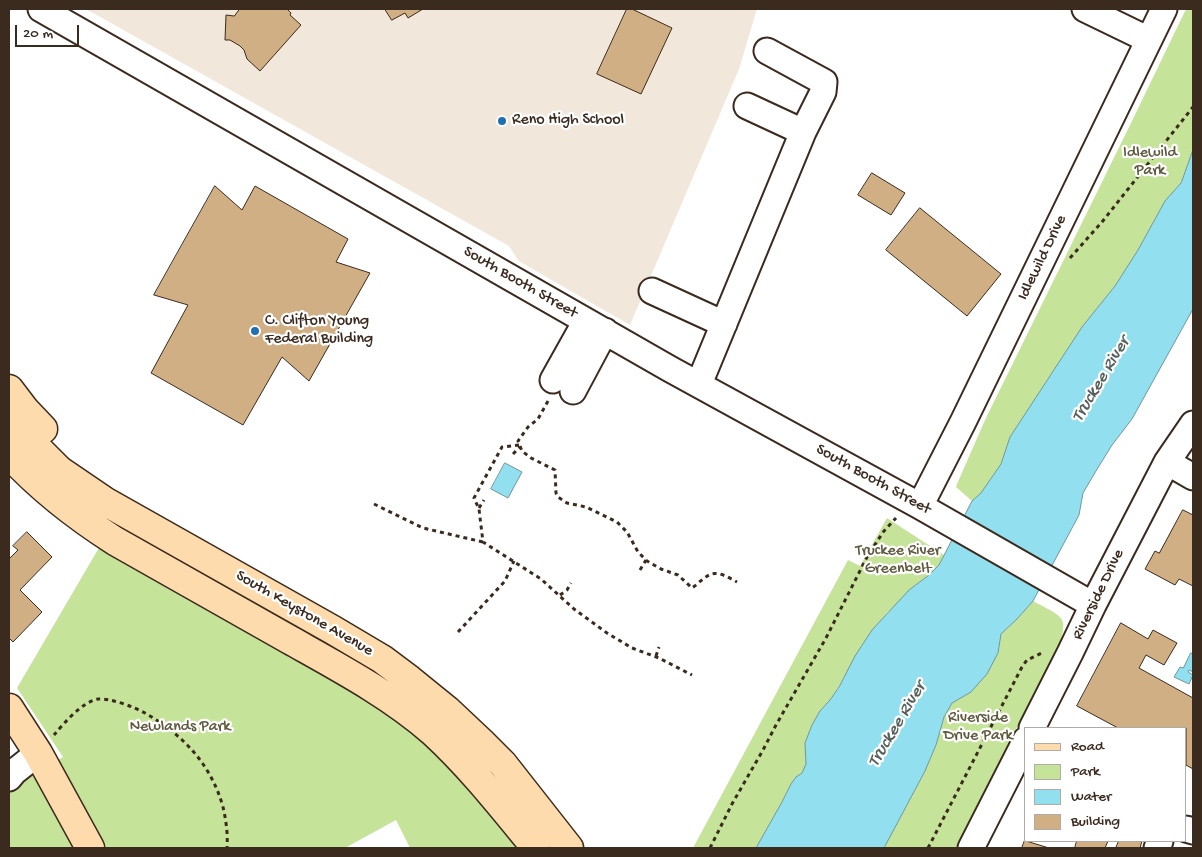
<!DOCTYPE html>
<style>
body{margin:0}
#map{position:relative;width:1202px;height:857px;overflow:hidden;background:#fff;font-family:"Gochi Hand",sans-serif}
canvas{display:block}
.frame{position:absolute;inset:0;border:10px solid #3b2a1e;pointer-events:none}
.legend{position:absolute;left:1024px;top:727px;width:162px;height:115px;box-sizing:border-box;background:#fff;border:1px solid #b1aaa5;margin:0;padding:6px 9px;list-style:none;font-size:15px;color:#3b2a1e}
.legend li{display:flex;align-items:center;gap:10px;height:25px}
.legend b{width:25px;border:1px solid #b1aaa5}
.scale{position:absolute;left:15px;top:25px;width:64px;height:22px;box-sizing:border-box;border:2px solid #3b2a1e;border-top:0;padding-left:6px;font-size:15px;line-height:18px;white-space:nowrap;color:#3b2a1e;-webkit-text-stroke:4px #fff;paint-order:stroke}
</style>
<div id="map">
<canvas width="1202" height="857"></canvas>
<div class="frame"></div>
<ul class="legend">
<li><b style="height:6px;background:#fedbac"></b>Road</li>
<li><b style="height:14px;background:#c6e39a"></b>Park</li>
<li><b style="height:14px;background:#91dfef"></b>Water</li>
<li><b style="height:14px;background:#d1af84"></b>Building</li>
</ul>
<div class="scale">20 m</div>
</div>
<script>
const c = document.querySelector('canvas').getContext('2d');
c.lineJoin = 'round';
function fill(path, color) { c.fillStyle = color; c.fill(path, 'evenodd'); }
function stroke(path, color, width, dash) { c.strokeStyle = color; c.lineWidth = width; c.lineCap = dash ? 'butt' : 'round'; c.setLineDash(dash || []); c.stroke(path); }
function drawText(font, color, halo, rows, align = 'center') {
  c.font = font + ' "Gochi Hand",sans-serif'; c.lineWidth = 4.5; c.setLineDash([]); c.textBaseline = 'middle'; c.strokeStyle = halo; c.fillStyle = color; for (const [text, x, y, turn = 0] of rows) {
    c.save(); c.translate(x, y); c.rotate((+turn || 0) * Math.PI / 180); c.textAlign = isNaN(turn) ? turn : align; if (halo) c.strokeText(text, 0, 0); c.fillText(text, 0, 0); c.restore();
  }
}
fill(new Path2D(`
 M86,9h671l-18,60 -109,256 -108,-62 -4,-3 -9,-14z`), '#f1e7da');
fill(new Path2D(`
 M1186,9h7v141l-12,33 -16,18 -27,49 -23,36 -33,41 -72,110 -9,27 -20,29 -9,8 -16,-14 1,-3 28,-64 147,-299z
 M887,518l57,37 -5,10 -10,10 -20,15 -11,13 -12,11 -24,31 -23,41 -9,14 -10,11 -8,14 -7,18 1,21 -4,9 -6,4 -5,7 -9,18 -26,46h-63l155,-288 12,6z
 M100,546l239,134 53,35 36,31 36,35 55,67h-109l-14,-28 -51,28h-336v-56l7,-7 47,-28 -46,-69z
 M1033,601c7,4 26,12 29,19 3,6 0,14 -1,20l-105,208h-72l41,-77 11,-26 8,-28 8,-14 19,-11 27,-39 3,-19 16,-15z`), '#c6e39a');
const water = new Path2D(`
 M1193,150v159l-61,110 -20,26 -16,26 -13,22 -4,22 -46,86 -16,18 -16,15 -3,19 -11,21 -16,18 -19,11 -8,14 -8,28 -11,26 -41,77h-128l26,-46 9,-18 5,-7 6,-4 4,-9 -1,-21 7,-18 8,-14 10,-11 9,-13 16,-31 17,-26 37,-40 20,-15 10,-10 33,-64 9,-8 20,-29 9,-27 72,-110 33,-41 23,-36 27,-49 16,-18z
 M505,463l17,9 -14,26 -17,-9z
 M1191,653l2,1v18l-4,-2 -1,2 5,3 -4,9 -15,-7 6,-10 3,1z`);
fill(water, '#91dfef');
stroke(water, '#6f979b', 1);
const building = new Path2D(`
 M240,9h47l4,4 -1,2 11,10 -41,46 -13,-12 -3,-9 -4,-4 -10,-6h-5l1,-25 8,1z
 M385,9h38l-15,9 -3,-5 -13,7z
 M627,9h5l40,19 -31,66 -44,-20z
 M872,173l33,20 -14,22 -33,-20z
 M215,186l27,24 13,-24 93,53 -12,23 34,11 -61,108 -27,-24 -39,68 -92,-52 37,-68 -34,-10z
 M920,208l81,66 -34,42 -81,-66z
 M1183,510l10,5v71l-14,-7 -4,6 -30,-16 10,-18 4,2z
 M27,532l25,25 -32,33 22,22 -29,30 -4,-4v-79l9,-9 -5,-4z
 M1121,623l27,16 5,-9 24,13 -13,22 -18,-10 -7,13 54,30v71l-7,-4v-37h-68l-41,-22z
 M1025,840l1,1 23,7h-27z
 M1077,841h31l-3,7h-30z
 M1119,841h23l-2,7h-24z`);
fill(building, '#d1af84');
stroke(building, '#3b2a1e', 1);
const minor = new Path2D(`
 M41,9l629,360 250,137 173,99
 M1085,9l64,31
 M747,106l56,26
 M652,291l72,33
 M553,380l33,-59
 M699,384l104,-252 20,-40 1,-10 -57,-31
 M573,391l32,-60
 M1167,462l26,15
 M920,506l43,-84 201,-413
 M1032,728l38,-75 23,-48 74,-143 26,-38
 M9,778l5,-6 24,-19
 M1186,829l7,2
 M971,848l55,-108
 M1157,848l3,-7`);
const major = new Path2D(`
 M9,389l16,21 18,19
 M9,418l23,25 27,27 47,32 227,128 49,29 28,21 37,30 34,32 22,22 66,84
 M9,454c31,34 67,62 106,87 58,33 116,66 175,99 48,27 101,55 143,92 38,35 70,76 103,116
 M9,708l29,45 52,95`);
stroke(minor, '#3b2a1e', 29);
stroke(major, '#3b2a1e', 31);
stroke(new Path2D(`
 M1070,258l32,-36 91,-115
 M548,401l-10,18 -10,8 -10,14 4,10 9,7 24,12 1,23 2,4 9,6 19,4 31,15 10,10 11,20 9,9 14,8 17,6 14,13c6,-4 11,-10 17,-13 9,-5 20,3 28,7
 M519,445l-17,2 -28,51 5,11 4,33 58,37 33,30 33,24 25,15 27,10 33,17
 M513,454l7,-7
 M374,504l49,24 60,14
 M479,508l5,-8
 M640,570l6,-10
 M560,595l7,-5 4,-7
 M458,632l47,-51 9,-20
 M656,656l3,-9
 M54,735c10,-12 28,-33 44,-36 13,-1 36,8 47,14 38,22 66,51 78,94 3,13 5,27 4,41
 M710,848l22,-44 31,-54 13,-25 50,-87 42,-83 16,-24 12,-13
 M928,848l94,-181 5,-7 17,-8`), '#3b2a1e', 3, [4, 4]);
stroke(minor, '#fff', 25);
stroke(major, '#fedbac', 28);
for (const [x, y, r, color] of [
 [502,121,5,"#1f6fb2"],
 [255,331,5,"#1f6fb2"]
]) { const dot = new Path2D(); dot.arc(x, y, r, 0, 2 * Math.PI); c.fillStyle = color; c.fill(dot); stroke(dot, '#fff', 2); }
drawText('16px', '#3b2a1e', '#fff', [
 ["Reno High School",512,121],
 ["C. Clifton Young",265,322],
 ["Federal Building",265,340]
], 'left');
drawText('16px', '#5e583d', '#fff', [
 ["Idlewild",1150,154],
 ["Park",1150,172],
 ["Truckee River",898,552],
 ["Greenbelt",898,570],
 ["Riverside",978,719],
 ["Drive Park",978,737],
 ["Newlands Park",180,728]
]);
drawText('16px', '#3b2a1e', '#fff', [
 ["Idlewild Drive",1043,258,-64],
 ["South Booth Street",520,283,30],
 ["South Booth Street",873,480,29],
 ["Riverside Drive",1099,595,-64],
 ["South Keystone Avenue",304,614,30]
]);
drawText('italic 18px', '#55605d', '#fff', [
 ["Truckee River",1102,380,-59],
 ["Truckee River",898,725,-59]
]);
</script>
